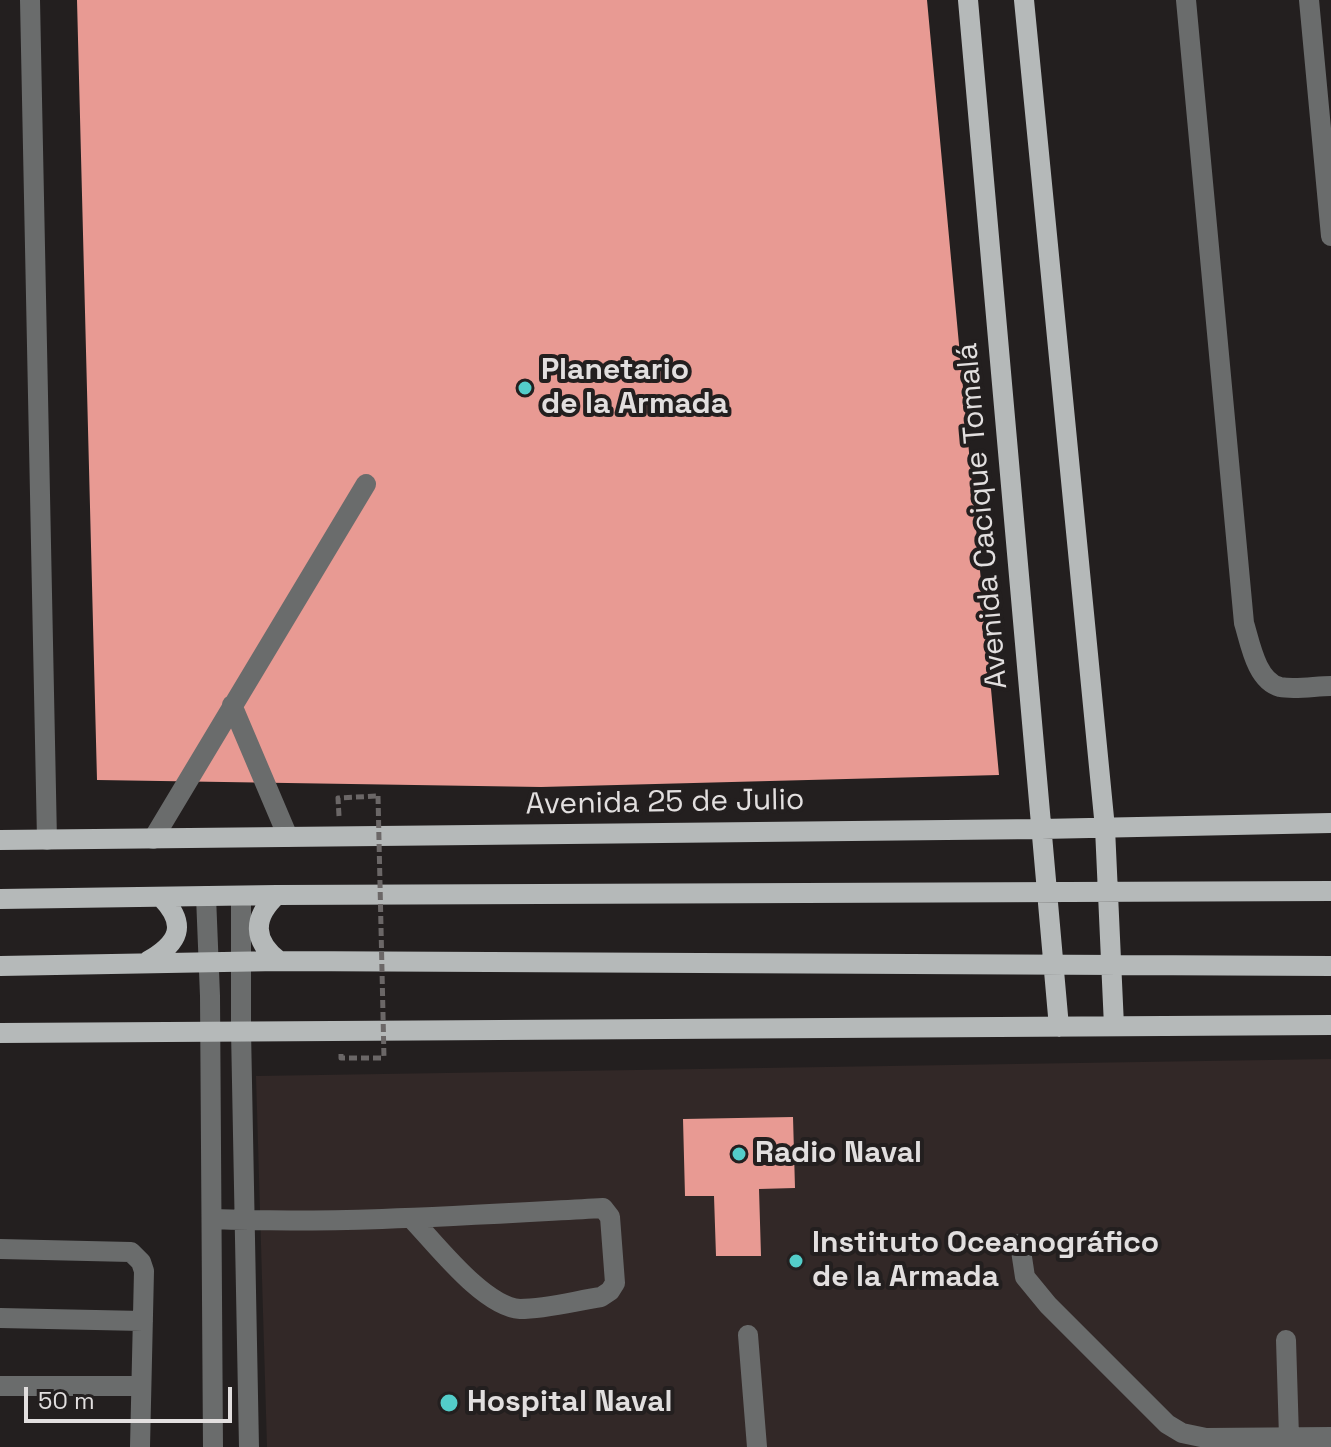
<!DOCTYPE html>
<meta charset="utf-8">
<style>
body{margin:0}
#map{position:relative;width:1331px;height:1447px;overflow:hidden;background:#231f1f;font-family:"Space Grotesk",sans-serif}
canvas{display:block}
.scale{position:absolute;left:24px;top:1387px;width:208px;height:36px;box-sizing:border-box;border:4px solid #e2dfdf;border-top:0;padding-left:10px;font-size:24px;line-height:28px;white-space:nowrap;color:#e2dfdf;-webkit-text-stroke:6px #231f1f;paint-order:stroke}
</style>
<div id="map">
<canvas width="1331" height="1447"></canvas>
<div class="scale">50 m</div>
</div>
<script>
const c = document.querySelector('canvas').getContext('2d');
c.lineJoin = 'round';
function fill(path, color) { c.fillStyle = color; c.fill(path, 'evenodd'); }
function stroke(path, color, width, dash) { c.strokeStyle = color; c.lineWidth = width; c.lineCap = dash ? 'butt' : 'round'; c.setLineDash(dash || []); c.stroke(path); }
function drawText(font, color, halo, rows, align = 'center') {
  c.font = font + ' "Space Grotesk",sans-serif'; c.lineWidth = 8; c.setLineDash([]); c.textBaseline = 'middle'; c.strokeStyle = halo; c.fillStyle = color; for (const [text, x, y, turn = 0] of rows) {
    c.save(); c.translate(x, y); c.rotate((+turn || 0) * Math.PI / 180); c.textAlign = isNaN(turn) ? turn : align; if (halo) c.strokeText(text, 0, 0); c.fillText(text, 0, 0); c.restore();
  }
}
fill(new Path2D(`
 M1331,1059v388h-1064l-11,-371z`), '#322827');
fill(new Path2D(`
 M77,0h850l72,775 -458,12 -444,-7z
 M793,1117l2,71 -36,1 2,67h-45l-2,-60h-29l-2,-77z`), '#e89a93');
stroke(new Path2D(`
 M339,816l-1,-18 40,-2
 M341,1054v4h43`), '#6b6767', 5, [8, 4]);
stroke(new Path2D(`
 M30,0l17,840
 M1186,0l58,623c6,19 12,58 36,64 15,3 36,-1 51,-1
 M1309,0l22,236
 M232,705l56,132
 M153,839l213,-355
 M206,896l4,100 3,451
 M241,896v134l8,417
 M212,1219c130,5 260,-4 391,-11l7,9 5,66 -5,8 -9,6c-26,4 -55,12 -81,12 -36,-2 -84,-65 -109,-91
 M1020,1244l5,33 23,28 119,119 15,9 24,5 125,-1
 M0,1249l131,3 10,10 3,9 -4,176
 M0,1318l143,3
 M748,1335l9,112
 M1286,1340l3,97
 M0,1386h141`), '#6a6c6c', 20);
stroke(new Path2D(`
 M968,0l91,1027
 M1024,0l81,828 9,198
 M0,840l1041,-11 290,-6
 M277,895c-25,23 -24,46 2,66
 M0,899l277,-4 1054,-4
 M148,961c31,-18 40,-36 13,-64
 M0,966l279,-5 1052,5
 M0,1033l1331,-8`), '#b5b9b9', 20);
stroke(new Path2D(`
 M378,796l6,262`), '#6b6767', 5, [8, 4]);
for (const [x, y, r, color] of [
 [525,388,8,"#53cdc9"],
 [739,1154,8,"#53cdc9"],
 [796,1261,8,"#53cdc9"],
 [449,1403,10,"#53cdc9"]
]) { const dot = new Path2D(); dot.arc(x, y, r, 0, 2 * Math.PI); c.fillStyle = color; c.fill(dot); stroke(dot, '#231f1f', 3); }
drawText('bold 30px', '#e2dfdf', '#231f1f', [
 ["Planetario",541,371],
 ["de la Armada",541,405],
 ["Radio Naval",755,1154],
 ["Instituto Oceanográfico",812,1244],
 ["de la Armada",812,1278],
 ["Hospital Naval",467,1403]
], 'left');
drawText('30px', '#e2dfdf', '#231f1f', [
 ["Avenida Cacique Tomalá",983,516,-95],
 ["Avenida 25 de Julio",665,803,-1]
]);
</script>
